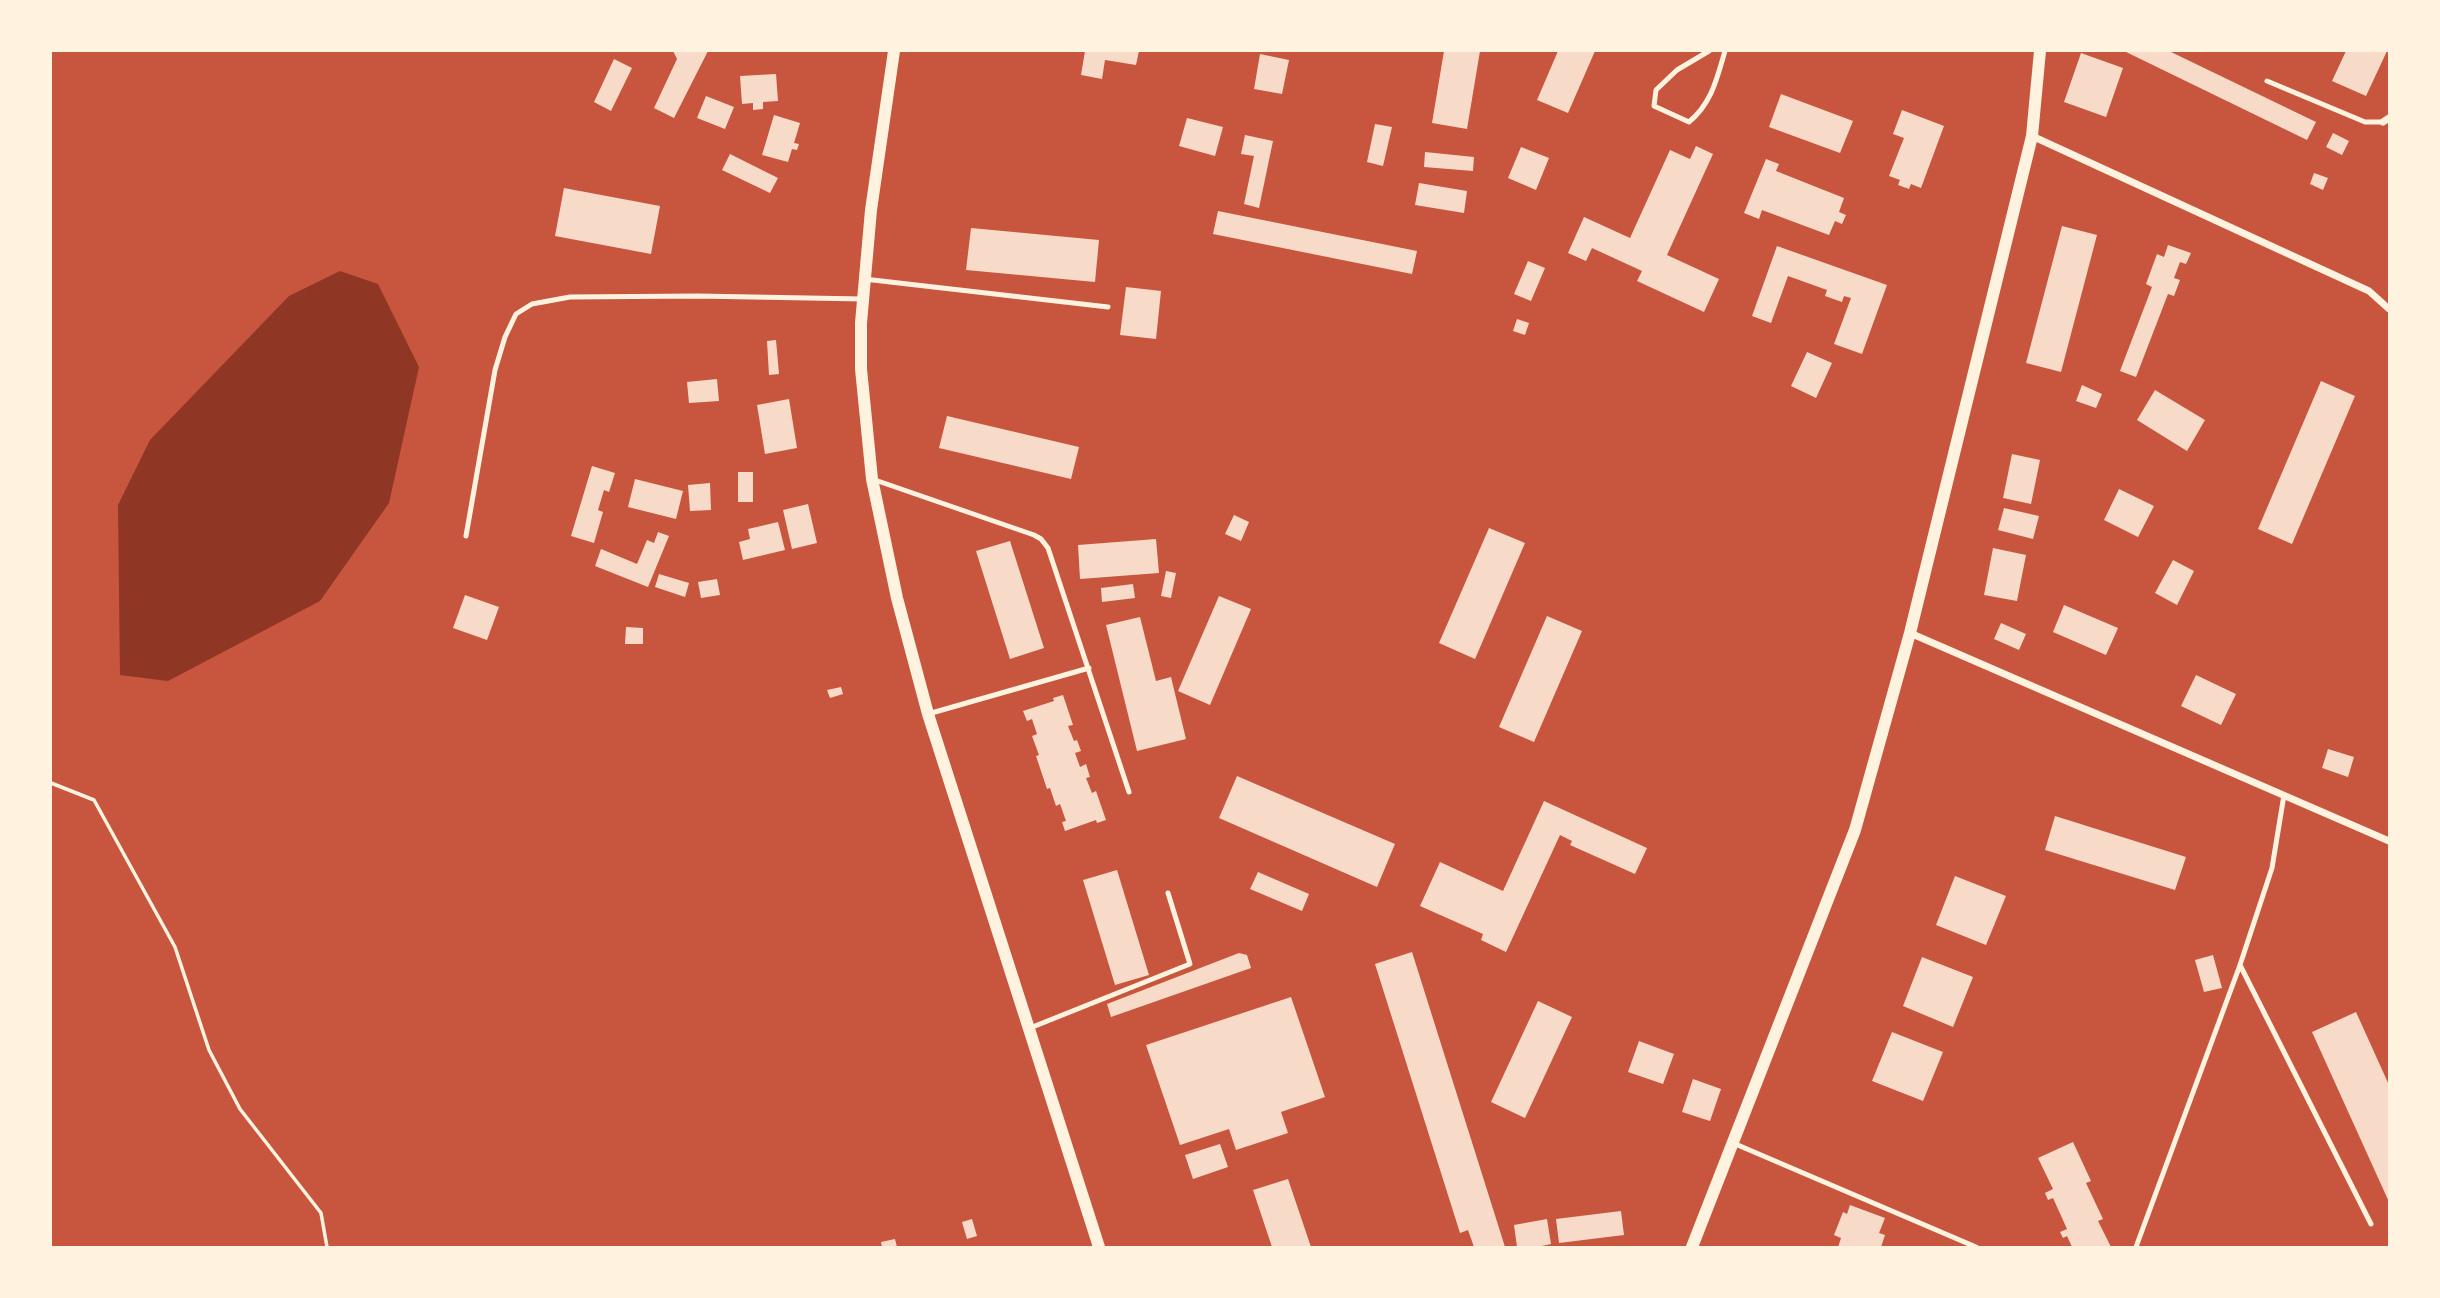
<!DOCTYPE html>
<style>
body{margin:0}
#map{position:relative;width:2440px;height:1298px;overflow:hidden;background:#c8553d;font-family:"Source Sans 3",sans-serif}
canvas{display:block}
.frame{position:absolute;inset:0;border:52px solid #fff3e0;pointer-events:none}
</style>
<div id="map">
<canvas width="2440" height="1298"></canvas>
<div class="frame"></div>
</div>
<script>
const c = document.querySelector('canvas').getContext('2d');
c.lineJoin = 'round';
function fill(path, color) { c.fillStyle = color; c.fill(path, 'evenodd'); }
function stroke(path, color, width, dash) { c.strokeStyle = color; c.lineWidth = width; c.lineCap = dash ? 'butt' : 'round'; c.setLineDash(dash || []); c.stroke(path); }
fill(new Path2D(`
 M340,271l38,13 41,83 -30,136 -69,98 -152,80 -48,-6 -2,-170 32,-65 139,-144z`), '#8f3625');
fill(new Path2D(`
 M673,51h35l-34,67 -20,-10 23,-49z
 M1085,51h54l-3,14 -31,-5 -3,19 -21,-4z
 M1444,51h36l-13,78 -35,-6z
 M1558,51h37l-27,62 -31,-13z
 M2124,51h45l147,71 -9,18z
 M2346,51h41l-21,45 -34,-15z
 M2081,53l42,15 -17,49 -42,-15z
 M1260,54l29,6 -7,34 -28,-5z
 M614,59l18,9 -21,43 -17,-9z
 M776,74l2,27 -15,1v7l-10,1v-7l-11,1 -2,-28z
 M1781,94l72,27 -13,32 -71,-26z
 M706,96l28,11 -9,22 -28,-11z
 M1902,110l42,16 -23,62 -10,-4 -2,5 -11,-4 2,-5 -11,-4 15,-38 -11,-4z
 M774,115l26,8 -6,20 5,1 -2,6 -5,-1 -4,13 -26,-7z
 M1187,118l36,9 -8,29 -36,-10z
 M1375,124l17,3 -9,39 -16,-4z
 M2333,133l16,8 -7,14 -16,-8z
 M1245,135l28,6 -14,67 -15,-4 10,-48 -13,-2z
 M1696,146l17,8 -46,101 52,24 -15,33 -67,-31 5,-10 -50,-23 -6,13 -18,-8 16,-36 46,21 40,-88 20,9z
 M1521,147l28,11 -13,32 -28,-12z
 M1425,152l49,5 -1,14 -49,-4z
 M730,154l48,24 -8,15 -48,-23z
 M1766,159l13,5 -3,7 68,27 -5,14 7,3 -4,9 -7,-3 -6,14 -67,-25 -3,9 -15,-6z
 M2314,173l14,5 -5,12 -13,-6z
 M1419,183l48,8 -3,22 -49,-8z
 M564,188l96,18 -9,48 -96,-18z
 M1218,211l199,40 -5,23 -199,-40z
 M2062,226l35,9 -36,137 -35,-9z
 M971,228l128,12 -4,42 -129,-12z
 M2168,245l23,8 -5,11 -6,-2 -6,16 6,2 -6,16 -6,-2 -32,83 -16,-6 32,-84 -6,-3 11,-30 7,3z
 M1777,246l110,39 -25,69 -28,-10 17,-46 -7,-2 -2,6 -17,-6 2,-6 -39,-14 -17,47 -19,-7z
 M1528,261l17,7 -14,33 -17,-7z
 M1126,287l35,4 -5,48 -36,-4z
 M1517,319l12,4 -4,12 -12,-4z
 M776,340l3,34 -10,1 -2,-34z
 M1807,352l25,11 -16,35 -25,-12z
 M717,379l2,22 -30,2 -2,-21z
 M2321,381l34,15 -63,148 -34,-15z
 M2082,385l20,9 -6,14 -20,-7z
 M2155,390l50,30 -18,31 -50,-31z
 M789,399l8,49 -32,6 -8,-49z
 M947,416l132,31 -8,32 -132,-31z
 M2012,454l28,6 -9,44 -28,-6z
 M592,466l23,7 -6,19 -5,-2 -6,20 5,2 -9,31 -23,-7z
 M738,472h15v30h-15z
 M635,479l48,12 -7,28 -48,-12z
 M710,483l1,27 -21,1 -2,-26z
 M2119,489l35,17 -16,31 -34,-17z
 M808,504l9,39 -25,6 -9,-39z
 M2004,508l35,8 -6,23 -35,-9z
 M1234,515l15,7 -8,19 -16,-7z
 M778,522l7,28 -42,10 -4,-18 11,-3 -2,-10z
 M1489,528l36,15 -50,116 -36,-16z
 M658,532l11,4 -21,51 -53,-21 6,-17 36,15 10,-24 7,3z
 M1156,539l3,34 -79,6 -2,-34z
 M1010,541l34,107 -34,11 -34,-108z
 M1993,548l33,7 -9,46 -33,-6z
 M2173,560l21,11 -17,34 -22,-12z
 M1166,571l10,2 -5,25 -10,-2z
 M659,574l30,9 -4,14 -30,-10z
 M717,579l3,16 -19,3 -3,-16z
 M1133,584l2,14 -33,4 -1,-14z
 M465,595l34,12 -12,33 -34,-12z
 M1219,596l32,13 -41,96 -32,-14z
 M2064,605l54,23 -12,27 -53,-23z
 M1547,616l35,15 -48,111 -35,-15z
 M1140,617l16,64 15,-4 15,62 -49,12 -31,-126z
 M2001,623l25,11 -7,16 -25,-11z
 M626,627l17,1v16h-18z
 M2196,675l40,19 -15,31 -40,-19z
 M841,687l2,7 -13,4 -3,-8z
 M1063,695l10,30 -5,1 6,15 3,-1 4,11 -6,2 5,14 6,-3 4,13 -4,1 6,15 4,-2 10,29 -9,3 -1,-3 -31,11 -3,-9 4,-1 -6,-17 -4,2 -6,-18 -3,1 -11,-33 3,-1 -7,-19 5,-2 -5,-15 -5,2 -4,-10 31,-10 -1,-3z
 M2328,749l26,8 -6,20 -26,-9z
 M1237,776l158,68 -18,43 -158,-69z
 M1544,801l103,47 -12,26 -65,-29 2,-4 -12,-6 -54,117 -25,-12 2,-6 -63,-28 20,-44 63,29z
 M2055,816l131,41 -11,33 -130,-40z
 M1117,870l32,105 -34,10 -32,-105z
 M1258,872l51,22 -7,17 -52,-22z
 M1955,876l51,20 -20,49 -50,-20z
 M1412,952l93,295h-31l-6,-17 -8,3 -85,-269z
 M1239,953l8,2 4,13 -140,49 -4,-13z
 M2213,955l9,33 -18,4 -9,-32z
 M1922,957l51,20 -20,50 -50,-21z
 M1291,997l34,100 -44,15 7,21 -52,17 -7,-21 -49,16 -34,-100z
 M1538,1001l34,16 -47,101 -34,-16z
 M2356,1012l33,73v117l-77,-170z
 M1892,1032l51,20 -20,49 -51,-20z
 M1639,1041l35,13 -11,30 -35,-12z
 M1693,1079l28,10 -11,32 -28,-9z
 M2073,1142l18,39 -5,2 17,36 -5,2 13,26h-39l-5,-11 -4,2 -3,-6 7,-3 -14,-31 -5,2 -3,-7 8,-4 -15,-31z
 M1220,1144l8,23 -35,12 -8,-24z
 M1288,1179l23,68h-39l-19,-57z
 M1850,1205l35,13 -6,15 6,2 -4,12h-43l3,-9 -7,-3 9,-23 4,2z
 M1621,1211l3,24 -65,8 -3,-24z
 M972,1219l5,17 -10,3 -5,-17z
 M1547,1219l4,25 -14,3h-20l-3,-22z
 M895,1239l2,8h-15l-1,-5z`), '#f7dbc8');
stroke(new Path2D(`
 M51,783l43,17 81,147 34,103 31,59 81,104 6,34`), '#fff3e0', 3.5);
stroke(new Path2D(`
 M1709,51l-32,19 -21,20 -2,16 35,16c23,-19 28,-44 36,-71
 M2267,81l98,41h18
 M864,279l244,28
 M875,480l159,55 7,4 7,9 81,244
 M466,536l29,-166 10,-33 11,-23 16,-10 38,-7 128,-1 165,3
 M928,714l161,-46
 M2240,965l131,259
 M1030,1028l160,-64 -22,-71
 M1733,1143l243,104
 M2136,1247l104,-282 32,-97 12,-73`), '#fff3e0', 5);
stroke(new Path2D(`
 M2383,122l6,-4
 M2032,136l337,155 20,18
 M1910,633l479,208`), '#fff3e0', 7);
stroke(new Path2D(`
 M894,51l-23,159 -10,113v46l11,110 25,119 31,116 171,533
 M1692,1247l163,-417 55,-197 122,-497 8,-85`), '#fff3e0', 12);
</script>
